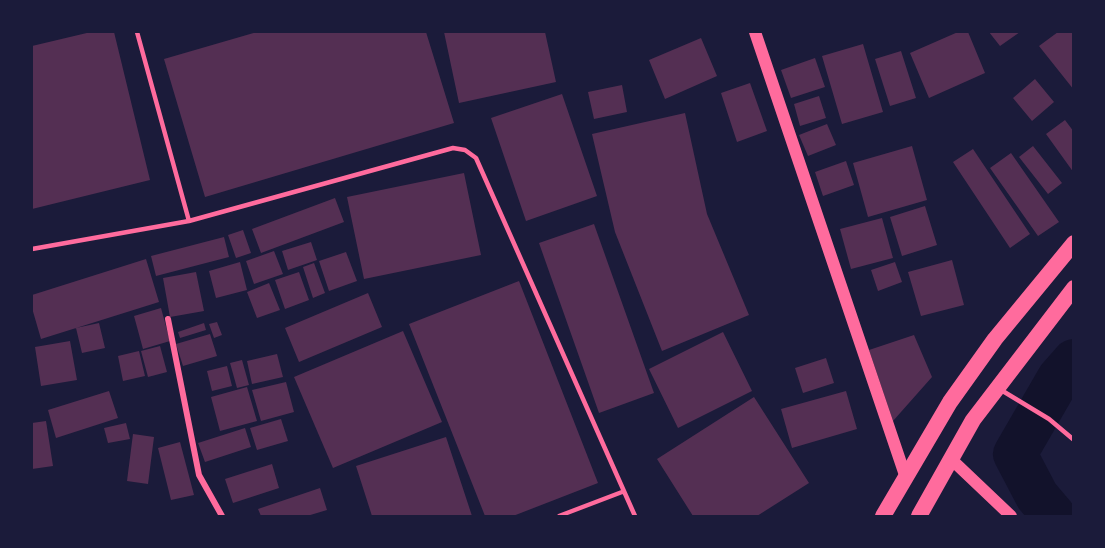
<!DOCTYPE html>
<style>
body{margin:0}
#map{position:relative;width:1105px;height:548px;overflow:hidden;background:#1b1b3a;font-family:Manrope,sans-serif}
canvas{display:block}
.frame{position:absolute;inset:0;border:33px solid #1b1b3a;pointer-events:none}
</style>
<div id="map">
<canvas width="1105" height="548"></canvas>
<div class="frame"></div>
</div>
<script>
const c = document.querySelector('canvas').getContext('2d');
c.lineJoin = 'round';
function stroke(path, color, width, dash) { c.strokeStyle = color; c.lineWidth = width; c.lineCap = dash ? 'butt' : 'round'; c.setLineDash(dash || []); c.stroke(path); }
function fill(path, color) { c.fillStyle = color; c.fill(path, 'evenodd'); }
stroke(new Path2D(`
 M1054,516l-17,-20 -22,-42 44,-76 15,-17`), '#12122b', 44);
fill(new Path2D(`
 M91,32h23l36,148 -118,29v-163z
 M257,32h169l28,91 -249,74 -41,-138z
 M444,32h101l11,50 -97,21z
 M958,32h10l17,41 -56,25 -19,-45z
 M989,32h31l-20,14z
 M1058,32h13l3,2v56l-35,-44z
 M701,38l16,38 -52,23 -16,-39z
 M863,44l20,68 -41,12 -20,-68z
 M901,51l15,47 -26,8 -15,-47z
 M815,58l10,29 -34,11 -10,-28z
 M1035,79l19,23 -22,19 -19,-23z
 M750,83l17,48 -30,11 -16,-49z
 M622,85l5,27 -33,7 -6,-27z
 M562,94l35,102 -71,25 -35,-103z
 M819,96l7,22 -26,8 -6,-22z
 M685,113l22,101 42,101 -87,36 -47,-119 -23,-98z
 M1065,120l9,12v41l-28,-39z
 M827,124l9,21 -28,11 -9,-21z
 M912,146l15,54 -59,17 -15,-54z
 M1033,146l29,37 -14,11 -29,-37z
 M973,149l57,85 -20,14 -57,-86z
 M1011,153l48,69 -21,14 -48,-68z
 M846,161l8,24 -31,11 -8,-24z
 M464,173l17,82 -117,24 -17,-82z
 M335,198l9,24 -83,31 -9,-24z
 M925,206l12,39 -35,11 -12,-39z
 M882,218l11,40 -42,11 -11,-40z
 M594,224l60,169 -55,20 -60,-170z
 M243,230l8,23 -15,5 -8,-23z
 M224,237l5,20 -73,19 -5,-20z
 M311,242l6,18 -29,10 -6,-19z
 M274,251l9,23 -29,10 -8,-23z
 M346,252l11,29 -28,10 -10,-30z
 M146,259l13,43 -118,37 -9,-31v-13z
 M952,260l12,45 -43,11 -13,-44z
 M240,262l7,28 -31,8 -7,-27z
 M895,262l7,20 -24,9 -7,-21z
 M314,263l11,30 -12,5 -10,-31z
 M196,272l8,39 -34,6 -7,-39z
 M299,272l10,28 -24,9 -10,-29z
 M519,281l79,202 -85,33h-28l-76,-192z
 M269,283l11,27 -23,8 -10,-26z
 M368,293l14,34 -83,35 -14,-34z
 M161,308l9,33 -27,8 -9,-33z
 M217,322l5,13 -8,3 -5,-14z
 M99,323l6,25 -23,5 -6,-25z
 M204,323l2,7 -26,8 -2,-6z
 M403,331l39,91 -109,46 -39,-91z
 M723,332l29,59 -74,37 -29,-59z
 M210,334l7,22 -34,10 -7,-22z
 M914,335l18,42 -39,44 -24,-71z
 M70,341l7,39 -36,6 -6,-39z
 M160,346l7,26 -19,5 -7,-26z
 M139,351l6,25 -22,5 -5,-25z
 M277,354l6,23 -31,7 -5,-23z
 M826,358l8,25 -31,10 -8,-25z
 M242,360l7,25 -12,3 -7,-25z
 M227,366l5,20 -20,5 -5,-20z
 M286,382l8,30 -33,9 -9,-31z
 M247,387l10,34 -37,10 -9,-34z
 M109,391l9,27 -62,20 -8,-28z
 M846,391l11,38 -65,19 -11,-39z
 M754,397l55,86 -52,33h-64l-36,-57z
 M281,419l7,22 -31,9 -7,-22z
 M46,421l7,45 -21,3v-46z
 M126,423l4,16 -22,4 -4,-15z
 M245,428l6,19 -46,15 -7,-19z
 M133,434l21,3 -6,47 -21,-3z
 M446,437l26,79h-100l-16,-50z
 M180,442l14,53 -23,5 -13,-52z
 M272,464l7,24 -46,15 -8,-24z
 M320,488l7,22 -20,6h-46l-3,-7z`), '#542f53');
stroke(new Path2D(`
 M137,32l52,189
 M32,249l157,-28 264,-73 12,2 11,8 159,358
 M1001,390l48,29 25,21
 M559,516l63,-24`), '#ff6b9d', 4.5);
stroke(new Path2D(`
 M168,319l31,156 23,41`), '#ff6b9d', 6);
stroke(new Path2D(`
 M755,32l151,446
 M951,459l60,57`), '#ff6b9d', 12);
stroke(new Path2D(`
 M883,516l67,-114 45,-63 79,-96
 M919,516l54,-96 101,-132`), '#ff6b9d', 16);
</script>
